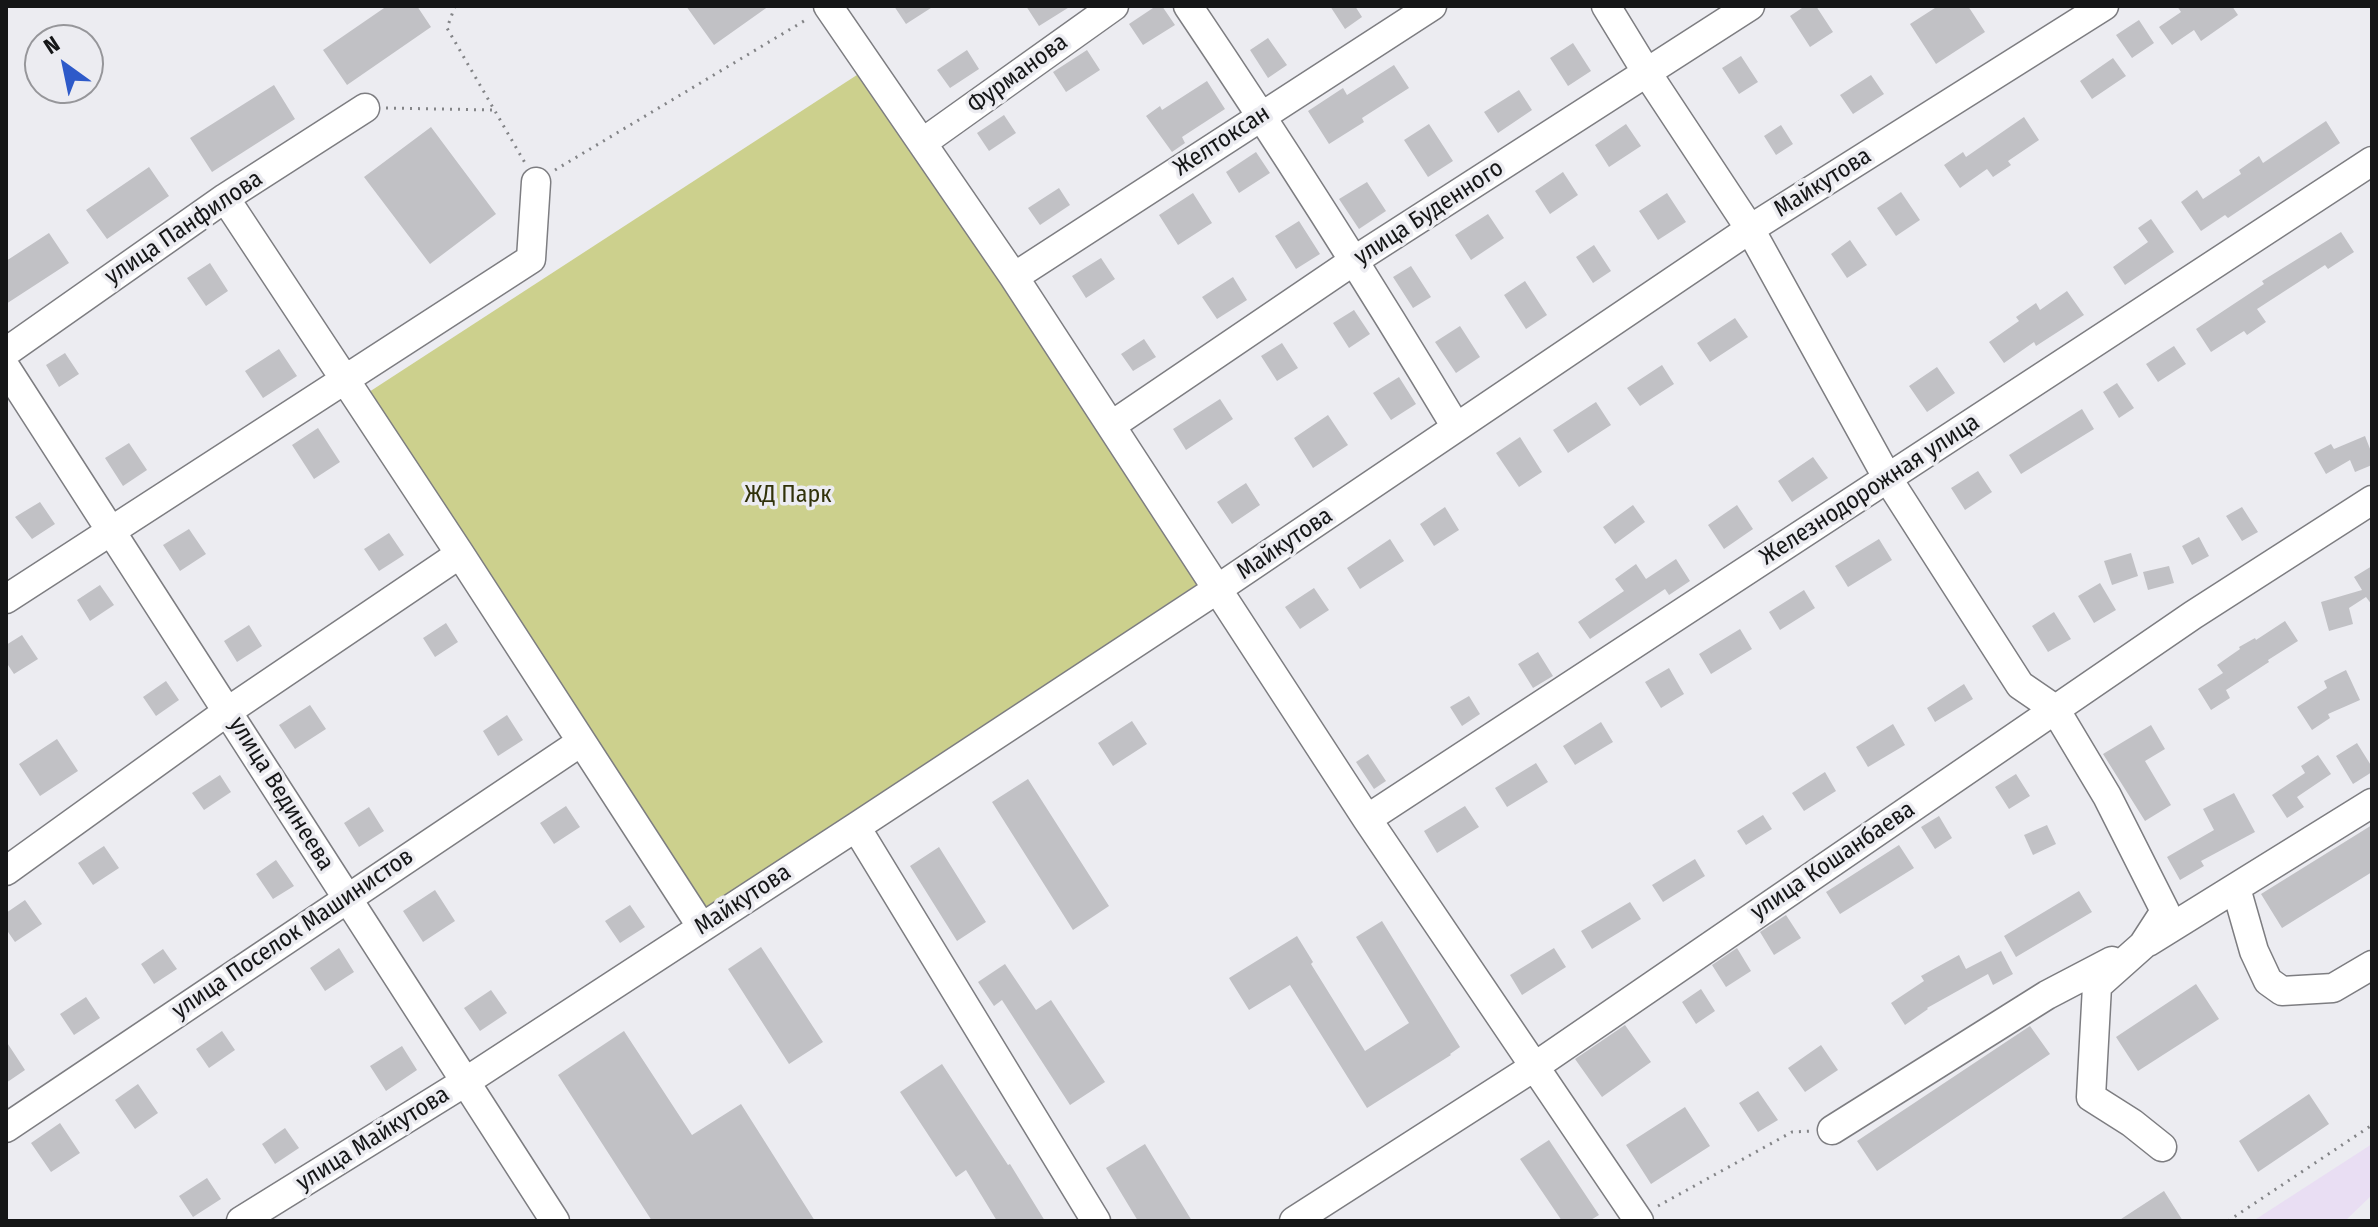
<!DOCTYPE html>
<meta charset="utf-8">
<style>
body{margin:0}
#map{position:relative;width:2378px;height:1227px;overflow:hidden;background:#ececf1;font-family:"Fira Sans Condensed",sans-serif}
canvas{display:block}
.frame{position:absolute;inset:0;border:8px solid #151617;pointer-events:none}
.north{position:absolute;left:24px;top:24px;width:80px;height:80px;box-sizing:border-box;background:#ececf1;border:2px solid #96969a;border-radius:50%;rotate:327deg;font-size:22px;font-weight:700;line-height:32px;text-align:center;color:#151617}
.north::after{content:'';display:block;margin:auto;width:28px;height:36px;background:#2e5ac9;clip-path:polygon(50% 0,100% 100%,50% 72%,0 100%)}
</style>
<div id="map">
<canvas width="2378" height="1227"></canvas>
<div class="frame"></div>
<div class="north">N</div>
</div>
<script>
const c = document.querySelector('canvas').getContext('2d');
c.lineJoin = 'round';
function fill(path, color) { c.fillStyle = color; c.fill(path, 'evenodd'); }
function stroke(path, color, width, dash) { c.strokeStyle = color; c.lineWidth = width; c.lineCap = dash ? 'butt' : 'round'; c.setLineDash(dash || []); c.stroke(path); }
function drawText(font, color, halo, rows, align = 'center') {
  c.font = font + ' "Fira Sans Condensed",sans-serif'; c.lineWidth = 7; c.setLineDash([]); c.textBaseline = 'middle'; c.strokeStyle = halo; c.fillStyle = color; for (const [text, x, y, turn = 0] of rows) {
    c.save(); c.translate(x, y); c.rotate((+turn || 0) * Math.PI / 180); c.textAlign = isNaN(turn) ? turn : align; if (halo) c.strokeText(text, 0, 0); c.fillText(text, 0, 0); c.restore();
  }
}
fill(new Path2D(`
 M2372,1144v51l-27,26h-92z`), '#e9def3');
fill(new Path2D(`
 M860,73l342,508 -496,330 -337,-519z`), '#ccd08d');
fill(new Path2D(`
 M387,6h30l14,21 -84,58 -24,-35z
 M686,6h83l-55,39z
 M894,6h40l-28,18z
 M1026,6h45l-32,20z
 M1156,6h6l13,19 -32,20 -14,-21z
 M1330,6h25l7,11 -17,12z
 M1805,6h11l17,26 -23,15 -20,-31z
 M1938,6h30l17,26 -49,32 -26,-40z
 M2177,6h55l6,9 -37,26 -7,-11 -22,15 -13,-18 22,-15z
 M2139,20l15,23 -22,15 -16,-23z
 M1268,38l19,27 -19,13 -18,-28z
 M1573,43l18,28 -23,15 -18,-28z
 M967,50l12,19 -29,19 -13,-18z
 M1087,50l13,20 -34,22 -13,-20z
 M1741,56l17,26 -19,12 -17,-26z
 M2113,58l13,18 -34,23 -12,-18z
 M1394,65l15,23 -47,30 2,4 -35,22 -21,-33 35,-23 4,7z
 M1871,75l13,19 -31,20 -13,-19z
 M1207,81l18,28 -43,28 3,6 -13,9 -26,-36 14,-10 2,4z
 M274,85l21,34 -83,53 -22,-34z
 M1519,90l13,20 -34,23 -14,-21z
 M1004,115l12,18 -27,18 -12,-18z
 M2024,117l15,23 -31,21 3,4 -18,12 -6,-8 -27,19 -16,-23 19,-13 3,5z
 M2326,121l14,22 -112,75 -3,-3 -24,16 -20,-29 16,-12 6,9 38,-25 -2,-4 20,-14 4,7z
 M1429,124l24,37 -25,16 -24,-37z
 M1626,124l15,22 -32,21 -14,-22z
 M1781,125l12,19 -17,11 -12,-19z
 M431,127l65,87 -66,50 -66,-87z
 M1256,152l14,21 -31,20 -13,-21z
 M149,167l20,29 -62,43 -21,-29z
 M1563,172l15,23 -28,19 -15,-23z
 M1367,182l19,29 -27,18 -20,-30z
 M1059,188l11,17 -30,20 -12,-17z
 M1901,192l19,28 -24,16 -19,-28z
 M1193,193l19,30 -34,22 -19,-30z
 M1667,193l19,29 -28,18 -19,-29z
 M1488,214l16,24 -33,22 -16,-25z
 M2151,219l23,33 -49,33 -12,-18 35,-25 -10,-14z
 M1299,221l21,33 -24,15 -21,-33z
 M2341,232l13,20 -26,17 -3,-4 -68,44 9,13 -19,13 -3,-4 -33,21 -15,-23 68,-45 -2,-3z
 M49,233l20,30 -63,41v-43z
 M1850,240l17,25 -20,13 -16,-24z
 M1594,245l17,26 -18,12 -17,-26z
 M1101,258l14,21 -29,19 -14,-22z
 M210,263l18,28 -22,15 -19,-28z
 M1411,266l20,31 -18,11 -20,-31z
 M1233,277l14,23 -30,19 -15,-22z
 M1525,281l22,34 -21,14 -22,-34z
 M2067,291l17,24 -48,31 -2,-4 -30,21 -15,-21 30,-21 -3,-4 20,-14 4,7z
 M1354,310l16,24 -21,14 -16,-25z
 M1735,318l13,19 -38,25 -13,-19z
 M1460,326l20,31 -24,16 -21,-31z
 M1144,339l12,18 -23,14 -12,-17z
 M1282,343l16,25 -21,13 -16,-25z
 M2174,346l12,18 -28,18 -12,-18z
 M279,349l18,27 -34,22 -18,-27z
 M65,353l14,21 -20,13 -13,-22z
 M1662,365l12,19 -34,22 -13,-18z
 M1937,367l18,26 -28,19 -18,-26z
 M1399,377l17,27 -25,16 -18,-27z
 M2117,383l17,25 -15,10 -16,-26z
 M1220,399l13,20 -47,31 -13,-21z
 M1596,402l15,23 -43,28 -15,-23z
 M2082,409l12,20 -73,45 -12,-19z
 M1328,415l20,30 -35,23 -19,-30z
 M318,428l22,34 -26,17 -22,-34z
 M2365,436l7,18v11l-17,7 -5,-12 -24,14 -12,-21 17,-9 3,5z
 M1520,437l22,35 -23,15 -23,-34z
 M129,443l18,27 -24,16 -18,-28z
 M1813,457l15,21 -36,24 -14,-21z
 M1978,471l14,21 -27,18 -14,-22z
 M1246,483l14,22 -28,19 -15,-22z
 M40,502l15,22 -23,15 -17,-22z
 M1633,505l12,17 -30,22 -12,-17z
 M1737,505l16,24 -29,20 -16,-24z
 M1445,507l14,23 -25,16 -14,-22z
 M2242,507l16,25 -16,9 -16,-25z
 M189,529l17,25 -26,17 -17,-26z
 M389,533l15,22 -25,16 -15,-22z
 M2199,537l10,19 -17,9 -10,-19z
 M1390,539l14,22 -44,28 -13,-21z
 M1879,539l13,21 -44,27 -13,-21z
 M2131,553l7,23 -26,9 -8,-24z
 M1676,559l14,22 -21,14 -4,-6 -75,50 -12,-17 46,-31 -9,-12 21,-15 10,15z
 M2169,566l5,17 -26,7 -5,-18z
 M2372,566v39l-6,-8 -17,11 4,16 -24,7 -8,-29 41,-12 -8,-13z
 M2100,583l16,27 -22,13 -16,-27z
 M100,585l14,20 -24,16 -13,-21z
 M1314,588l15,22 -29,19 -15,-22z
 M1804,590l11,18 -35,22 -11,-18z
 M2054,612l17,27 -23,13 -16,-26z
 M2285,621l13,20 -30,19 1,2 -43,28 4,8 -19,12 -13,-21 25,-16 -6,-8 23,-16 -1,-2 16,-9 1,2z
 M446,623l12,19 -23,15 -12,-19z
 M249,625l13,21 -25,16 -13,-21z
 M1740,629l12,20 -41,25 -12,-20z
 M22,635l16,24 -24,15 -8,-12v-17z
 M1538,652l15,24 -20,12 -15,-24z
 M1669,668l15,26 -23,14 -16,-26z
 M2346,670l14,30 -32,14 2,4 -18,12 -15,-23 30,-19 -3,-7z
 M166,681l13,19 -23,16 -13,-19z
 M1964,684l9,15 -38,23 -8,-14z
 M1469,696l11,18 -18,12 -12,-19z
 M310,705l16,24 -31,20 -16,-24z
 M507,715l16,25 -25,16 -15,-25z
 M1132,721l15,23 -34,22 -15,-23z
 M1601,722l12,20 -38,23 -12,-19z
 M1893,724l12,21 -37,22 -12,-20z
 M2151,725l14,24 -20,12 26,44 -26,16 -42,-67z
 M57,739l21,32 -38,25 -21,-32z
 M2357,743l15,24v5l-19,12 -17,-28z
 M1368,754l18,27 -12,8 -18,-27z
 M2318,755l13,19 -34,23 7,10 -17,11 -15,-23 33,-22 -4,-7z
 M1536,763l12,19 -41,25 -12,-19z
 M1825,772l11,19 -32,20 -12,-18z
 M2016,774l14,22 -21,13 -14,-22z
 M220,775l11,17 -27,18 -12,-17z
 M1028,779l81,127 -36,24 -81,-128z
 M2234,793l21,39 -54,29 3,5 -24,14 -13,-23 47,-27 -11,-21z
 M566,806l14,21 -26,17 -14,-21z
 M1465,806l14,21 -42,26 -13,-22z
 M369,807l15,24 -25,16 -15,-24z
 M1763,815l9,14 -26,16 -9,-14z
 M1939,816l13,22 -17,11 -14,-22z
 M2047,825l9,19 -23,11 -9,-20z
 M2372,825v47l-90,56 -21,-34z
 M1899,845l15,23 -74,46 -14,-22z
 M104,846l15,22 -26,17 -15,-22z
 M939,847l47,75 -29,19 -47,-75z
 M1695,859l10,17 -42,26 -11,-17z
 M276,860l18,26 -21,13 -17,-25z
 M435,890l20,31 -32,21 -20,-31z
 M2079,891l13,21 -76,45 -12,-21z
 M25,900l17,24 -27,18 -9,-13v-16z
 M1630,902l11,17 -49,30 -11,-18z
 M630,905l15,22 -25,16 -15,-22z
 M1786,915l15,23 -27,17 -14,-23z
 M1382,921l78,126 -10,7 1,1 -84,53 -77,-123 -41,25 -20,-32 68,-42 16,26 -2,2 54,87 44,-28 -53,-86z
 M761,947l62,95 -34,22 -61,-95z
 M339,948l15,24 -29,19 -15,-23z
 M1554,948l12,19 -44,28 -12,-20z
 M1737,948l14,23 -25,16 -14,-22z
 M163,949l14,20 -23,15 -13,-20z
 M2001,951l12,23 -20,11 -5,-11 -61,34 1,1 -23,16 -14,-22 33,-22 -3,-5 38,-21 7,14z
 M1005,964l31,46 15,-10 54,82 -35,23 -68,-105 -8,6 -16,-24z
 M2196,984l23,35 -81,52 -22,-34z
 M1701,989l14,22 -19,13 -14,-22z
 M491,990l16,23 -27,18 -16,-23z
 M86,997l14,21 -26,17 -14,-21z
 M1625,1025l26,37 -49,35 -27,-38z
 M2030,1026l20,28 -173,117 -20,-30z
 M222,1031l13,19 -26,18 -13,-19z
 M624,1031l68,104 49,-31 74,117h-163l-94,-146z
 M6,1041l19,29 -19,13z
 M1821,1045l17,25 -33,22 -17,-24z
 M402,1046l15,24 -31,21 -16,-25z
 M942,1064l66,101 2,-1 35,57h-48l-31,-51 -10,7 -56,-85z
 M138,1084l20,29 -23,16 -20,-29z
 M1758,1091l20,29 -20,12 -19,-29z
 M2309,1094l20,30 -71,48 -19,-31z
 M1685,1107l25,39 -59,38 -25,-39z
 M60,1123l20,30 -29,19 -20,-29z
 M285,1128l14,20 -24,16 -13,-20z
 M1549,1140l50,75 -10,6h-27l-42,-62z
 M1145,1144l47,77h-54l-32,-53z
 M207,1178l14,21 -28,18 -14,-21z
 M2164,1191l19,30h-65z`), '#c1c1c5');
const minor = new Path2D(`
 M828,6l186,271 353,542 272,402
 M1188,6c93,138 182,278 268,421
 M1606,6l41,67 103,156 138,250 132,206 35,24 52,87 58,115 -22,34 -46,41 -6,111 41,26 30,24
 M922,143l192,-137
 M225,198l235,356 241,372
 M1014,277l418,-271
 M6,352l219,-154 140,-90
 M6,368l549,853
 M1112,425l243,-165 395,-254
 M6,599l525,-340 5,-77
 M1367,819l1005,-658
 M856,827l240,394
 M6,871l222,-160 232,-157
 M2236,888l18,63 14,30 14,10 51,-3 39,-23
 M2148,942l224,-139
 M6,1128l575,-386
 M1832,1130l215,-135 65,-34
 M241,1221l224,-139 391,-255 360,-237 534,-361 354,-223
 M1294,1221l240,-154 659,-452 179,-115`);
stroke(minor, '#7d7d81', 31);
stroke(new Path2D(`
 M455,6l-8,22 78,135
 M386,108l108,2
 M555,170l254,-152
 M1658,1206l134,-74 20,-1
 M2228,1221l144,-96`), '#838487', 3, [2, 6]);
stroke(minor, '#fff', 28);
drawText('24px', '#151617', '#ececf1', [
 ["Фурманова",1018,74,-36],
 ["Желтоксан",1222,141,-33],
 ["Майкутова",1823,183,-32],
 ["улица Буденного",1429,213,-33],
 ["улица Панфилова",184,228,-34],
 ["Железнодорожная улица",1870,490,-33],
 ["Майкутова",1285,544,-34],
 ["улица Вединеева",281,794,58],
 ["улица Кошанбаева",1833,861,-34],
 ["Майкутова",743,900,-33],
 ["улица Поселок Машинистов",293,934,-34],
 ["улица Майкутова",373,1139,-32]
]);
drawText('24px', '#31320a', '#ececf1', [
 ["ЖД Парк",788,495]
]);
</script>
